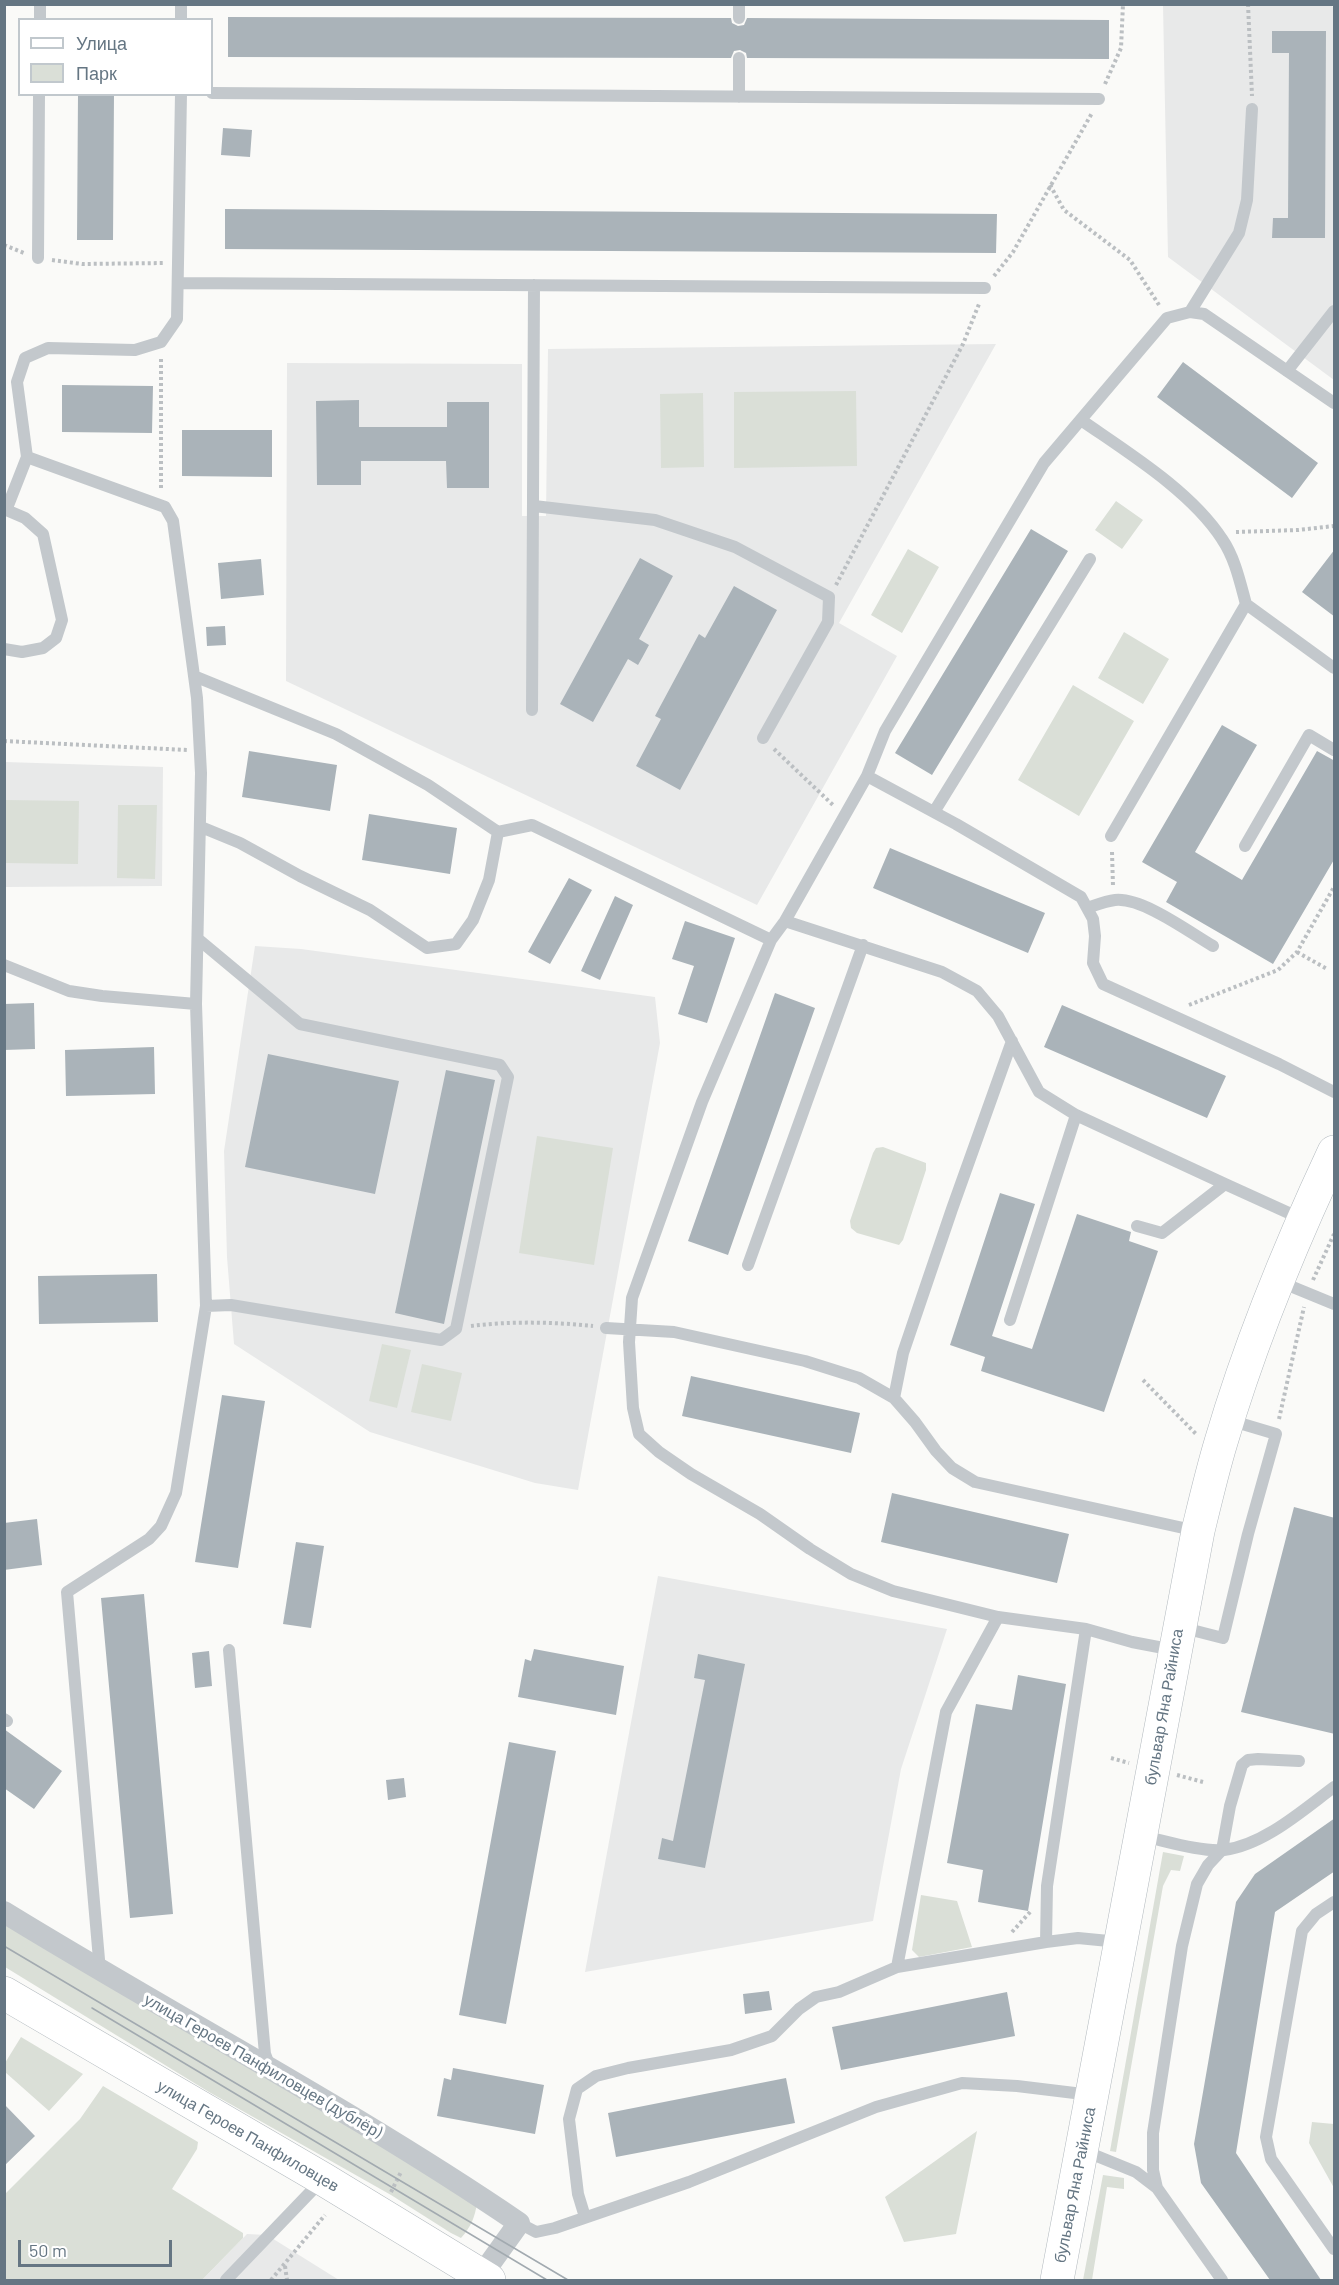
<!DOCTYPE html>
<meta charset="utf-8">
<style>
body{margin:0}
#map{position:relative;width:1339px;height:2285px;overflow:hidden;background:#fafaf8;font-family:Barlow,sans-serif}
canvas{display:block}
.frame{position:absolute;inset:0;border:6px solid #657683;pointer-events:none}
.legend{position:absolute;left:18px;top:18px;width:195px;height:78px;box-sizing:border-box;background:#fff;border:2px solid #c1c8cd;margin:0;padding:8px 10px;list-style:none;font-size:18px;color:#657683}
.legend li{display:flex;align-items:center;gap:12px;height:30px}
.legend b{width:30px;border:2px solid #c1c8cd}
.scale{position:absolute;left:18px;top:2240px;width:154px;height:27px;box-sizing:border-box;border:3px solid #657683;border-top:0;padding-left:8px;font-size:18px;line-height:21px;white-space:nowrap;color:#657683;-webkit-text-stroke:4px #fff;paint-order:stroke}
</style>
<div id="map">
<canvas width="1339" height="2285"></canvas>
<div class="frame"></div>
<ul class="legend">
<li><b style="height:8px;background:#fff"></b>Улица</li>
<li><b style="height:16px;background:#dadfd7"></b>Парк</li>
</ul>
<div class="scale">50 m</div>
</div>
<script>
const c = document.querySelector('canvas').getContext('2d');
c.lineJoin = 'round';
function fill(path, color) { c.fillStyle = color; c.fill(path, 'evenodd'); }
function stroke(path, color, width, dash) { c.strokeStyle = color; c.lineWidth = width; c.lineCap = dash ? 'butt' : 'round'; c.setLineDash(dash || []); c.stroke(path); }
function drawText(font, color, halo, rows, align = 'center') {
  c.font = font + ' Barlow,sans-serif'; c.lineWidth = 6; c.setLineDash([]); c.textBaseline = 'middle'; c.strokeStyle = halo; c.fillStyle = color; for (const [text, x, y, turn = 0] of rows) {
    c.save(); c.translate(x, y); c.rotate((+turn || 0) * Math.PI / 180); c.textAlign = isNaN(turn) ? turn : align; if (halo) c.strokeText(text, 0, 0); c.fillText(text, 0, 0); c.restore();
  }
}
fill(new Path2D(`
 M1331,4l3,5v371l-166,-123 -5,-252z
 M996,344l-157,279 58,33 -140,249 -471,-224 1,-318 235,1v152h24l2,-167z
 M5,762l158,5 -1,119 -157,1z
 M255,946l46,3 354,48 5,46 -82,447 -43,-7 -165,-51 -136,-88 -7,-87 -3,-106z
 M658,1576l289,53 -46,140 -28,152 -288,51z
 M247,2234l20,1 72,45h-137z`), '#e8e9e9');
fill(new Path2D(`
 M856,391l1,75 -123,2v-76z
 M703,393l1,74 -43,1 -1,-74z
 M1116,501l27,19 -21,29 -27,-19z
 M908,549l31,18 -37,66 -31,-18z
 M1124,632l45,27 -26,45 -45,-26z
 M1073,685l61,36 -55,95 -61,-36z
 M5,800l74,1 -1,63 -73,-1z
 M118,805h39l-2,74 -38,-1z
 M537,1136l76,12 -19,117 -75,-12z
 M883,1147l43,16v7l-23,70 -4,5 -42,-12 -6,-5 -1,-7 23,-68 3,-5z
 M382,1344l29,6 -14,58 -28,-7z
 M422,1364l40,9 -11,48 -40,-9z
 M1163,1852l21,4 -4,15 -9,-1 -8,16 -47,266 -6,-1z
 M921,1895l36,6 15,46 -53,10 -7,-7z
 M4,1916l473,287c-2,14 -6,24 -16,35l-10,-5 -60,-38 -182,-103 -204,-125z
 M21,2037l62,37 -34,37 -44,-39v-9z
 M103,2086l95,56 -1,7 -25,40 71,44v5l-41,42h-197v-86l75,-75z
 M1312,2122l22,2v64l-25,-45z
 M977,2131l-21,103 -52,8 -19,-45z
 M1103,2175l21,3v11l-17,-2 -15,93h-9z`), '#dadfd7');
fill(new Path2D(`
 M228,17l503,1 1,5 6,3 6,-1 3,-7 362,2v39l-362,-1 -1,-5 -6,-3 -6,1 -3,7 -503,-1z
 M1272,31h54l-1,207h-53l1,-20h15l1,-165h-17z
 M78,94h36l-1,146h-36z
 M223,128l29,2 -2,27 -29,-2z
 M225,209l772,5 -1,39 -771,-4z
 M1183,362l135,101 -26,35 -135,-101z
 M62,385l91,1 -1,47 -90,-1z
 M359,400v27h88v-25h42v86h-42l-1,-27h-85v24h-44l-1,-84z
 M182,430h90v47l-90,-1z
 M1031,529l37,22 -136,224 -37,-22z
 M1335,549v68l-33,-25z
 M640,558l33,18 -34,63 10,6 -7,13 -4,7 -10,-6 -35,63 -33,-18z
 M261,559l3,36 -43,4 -3,-36z
 M734,586l43,24 -97,180 -44,-24 25,-47 -6,-3 44,-82 6,4z
 M225,626l1,19 -19,1 -1,-19z
 M1222,725l35,20 -62,107 47,28 75,-129 18,10v97l-62,106 -107,-62 11,-20 -35,-20z
 M249,751l88,14 -7,46 -88,-14z
 M369,814l88,14 -7,46 -88,-14z
 M890,848l155,65 -17,40 -155,-65z
 M569,878l23,12 -42,74 -22,-12z
 M615,896l18,9 -33,75 -19,-9z
 M685,921l50,17 -28,85 -29,-9 16,-48 -22,-7z
 M775,993l40,15 -87,247 -40,-14z
 M34,1003l1,46 -31,1v-46z
 M1062,1005l164,71 -19,42 -163,-71z
 M154,1047l1,47 -89,2 -1,-46z
 M268,1054l131,27 -24,113 -130,-27z
 M446,1070l49,10 -51,244 -49,-11z
 M1000,1193l35,11 -43,132 40,13 45,-135 54,18 -2,9 29,10 -54,161 -123,-41 4,-14 -35,-12z
 M157,1274l1,48 -119,2 -1,-48z
 M691,1376l169,37 -9,40 -169,-37z
 M222,1395l43,6 -27,167 -43,-6z
 M892,1493l177,41 -12,49 -176,-41z
 M1294,1507l41,11v216l-94,-22z
 M37,1519l5,46 -38,5v-47z
 M296,1542l28,4 -13,82 -28,-4z
 M144,1594l29,320 -43,4 -29,-320z
 M534,1649l90,17 -8,49 -98,-18 7,-38 6,2z
 M209,1651l3,35 -17,2 -3,-35z
 M698,1654l47,10 -40,204 -47,-9 4,-21 11,3 32,-161 -11,-2z
 M1018,1675l48,9 -38,227 -50,-9 5,-32 -36,-7 29,-159 36,6z
 M4,1729l58,42 -28,38 -30,-21z
 M509,1742l47,9 -50,273 -47,-9z
 M404,1778l2,19 -18,3 -2,-20z
 M1335,1818v53l-60,41 -39,241 85,127h-51l-69,-97 -7,-39 42,-242 19,-28z
 M769,1991l3,19 -27,4 -2,-20z
 M1007,1992l8,44 -174,34 -9,-43z
 M453,2068l91,17 -9,49 -98,-18 7,-38 7,2z
 M786,2078l9,45 -179,34 -8,-44z
 M4,2104l31,32 -31,30z`), '#aab3b9');
const secondary = new Path2D(`
 M4,1993l319,186 166,101
 M1057,2280l141,-749c7,-29 14,-59 23,-89 29,-99 69,-196 113,-290`);
stroke(secondary, '#b3babf', 34);
stroke(new Path2D(`
 M1248,4l4,92
 M1105,84l16,-36 2,-44
 M1050,185l14,25 66,50 29,45
 M4,245l20,8
 M52,260l30,4 82,-1
 M994,276l19,-24 79,-139
 M161,488v-130
 M1236,532l62,-2 36,-4
 M836,585l127,-241 16,-40
 M4,741l183,9
 M774,749l60,57
 M1112,852l1,34
 M1297,952l30,17
 M1189,1005l89,-35 19,-18 37,-65
 M1313,1280l21,-46
 M471,1326c39,-5 83,-4 122,0
 M1143,1380l54,55
 M1279,1419l25,-112
 M1111,1758l18,5
 M1177,1775l26,7
 M1012,1932l19,-21
 M391,2192l10,-20
 M285,2266l2,14
 M271,2280l54,-65`), '#bbbfc2', 4, [3, 3]);
stroke(new Path2D(`
 M739,4v14
 M40,20v-16
 M181,20v-16
 M739,58v39
 M212,93l887,6
 M38,258l1,-164
 M179,283l806,5
 M1190,312l49,-79 8,-33 5,-91
 M1287,371l47,-60
 M1081,420c46,32 110,71 141,119 13,19 18,43 24,65
 M534,506l121,14 80,27 94,50 -1,25 -65,116
 M7,508l20,-51
 M4,509l21,9 18,16 19,86 -6,18 -13,10 -21,4 -18,-3
 M194,676l142,58 92,51 70,47 34,-7 239,115
 M532,710l2,-425
 M867,776l89,48 125,73 12,22 2,17 -2,27 10,21 176,80 55,28
 M934,812l156,-253
 M201,827l39,16 60,33 70,34 57,38 29,-4 17,-24 16,-40 9,-48
 M1111,836l135,-232 88,64
 M1245,846l64,-111 25,15
 M1087,908c9,-3 19,-7 28,-8 27,-3 74,32 98,46
 M785,921l157,51 35,19 21,25 41,76 37,23 149,69
 M198,939l102,85 200,41 8,12 -52,252 -15,11 -210,-35 -25,1
 M4,965l65,26 33,5 94,8
 M1137,1226l25,7 63,-49 77,35
 M748,1265l115,-320
 M1278,1281l56,23
 M1010,1320l66,-205
 M606,1328l68,4 131,29 54,17 35,20 21,24 21,29 16,17 23,14 222,49
 M894,1398l9,-45 49,-144 60,-168
 M1180,1627l43,11 25,-104 28,-100 -47,-14
 M1086,1629l-39,257 -1,56 32,-4 41,4
 M229,1650l36,404 5,13
 M1174,1650l-42,-8 -46,-13 -88,-12 -105,-26 -42,-17 -41,-25 -50,-35 -69,-40 -32,-22 -20,-18 -6,-26 -4,-66 3,-44 70,-196 69,-162 14,-19 82,-145 18,-45 159,-268 123,-145 23,-6 14,2 130,89
 M4,1719l3,2
 M1142,1836c24,5 58,16 82,14 40,-5 79,-40 110,-63
 M1334,1902l-18,12 -14,17 -36,206 5,22 63,90
 M897,1967l149,-25
 M100,1971l-33,-379 82,-53 12,-13 15,-33 30,-187 -10,-302 5,-231 -4,-75 -24,-177 -8,-14 -138,-50 -10,-75 8,-24 23,-10 87,2 26,-8 16,-23 4,-225
 M1082,2150l54,22 21,16 65,92
 M1157,2188l-4,-18v-37l29,-187 15,-62 11,-19 14,-15 8,-44 12,-41 6,-5 10,-1 41,2
 M585,2217l-7,-23 -9,-75 8,-30 19,-13 32,-8 103,-18 41,-14 27,-27 17,-12 23,-5 58,-25 49,-255 52,-95
 M519,2223l17,9 19,-4 134,-46 187,-75 86,-24 55,3 74,9
 M226,2280l96,-100`), '#c3c8cc', 12);
stroke(new Path2D(`
 M4,1912c171,105 349,198 515,311l-38,53`), '#c3c8cc', 22);
stroke(secondary, '#fff', 33);
stroke(new Path2D(`
 M4,1946l564,334
 M92,2008l455,272`), '#a2aab0', 1.5);
drawText('16px', '#657683', '#fff', [
 ["бульвар Яна Райниса",1164,1707,-80],
 ["улица Героев Панфиловцев (дублёр)",263,2066,30],
 ["улица Героев Панфиловцев",248,2136,30],
 ["бульвар Яна Райниса",1075,2185,-79]
]);
</script>
